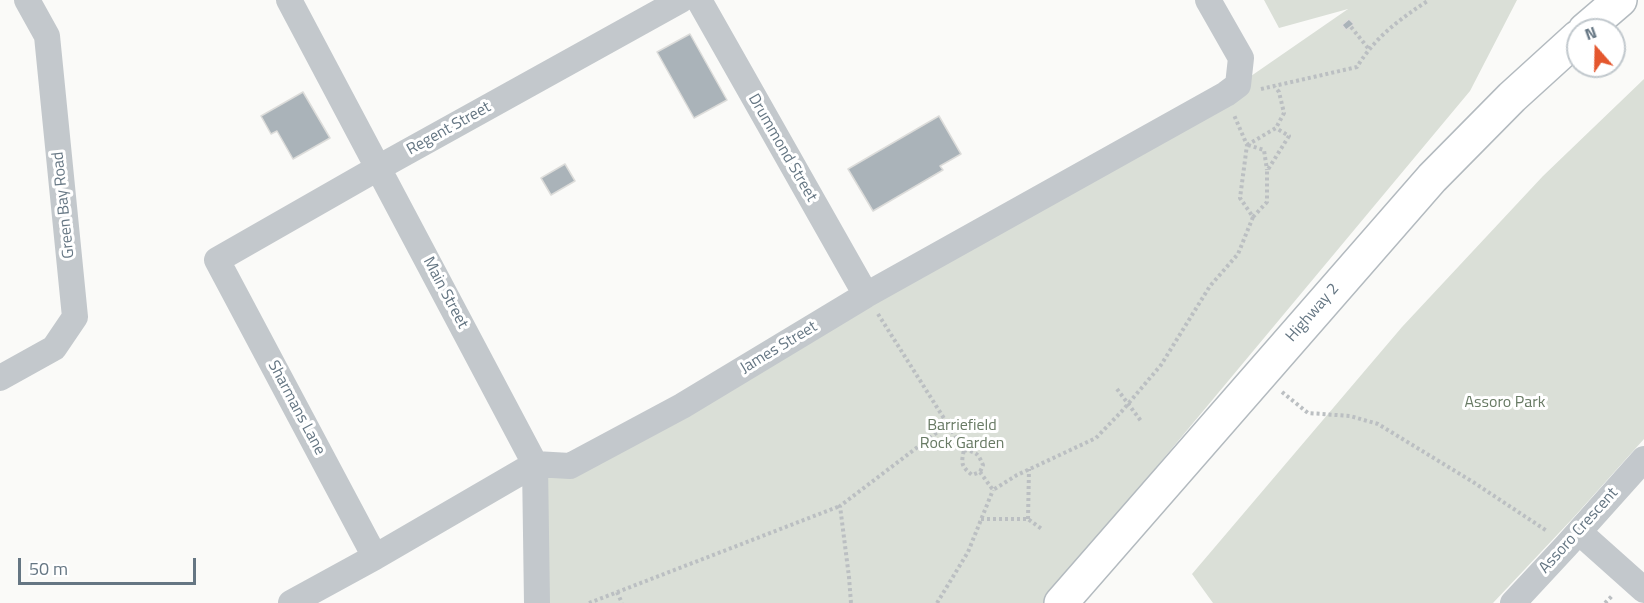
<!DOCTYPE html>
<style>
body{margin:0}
#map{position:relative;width:1644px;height:603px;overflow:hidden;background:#fafaf8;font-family:"Titillium Web",sans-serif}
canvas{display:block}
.north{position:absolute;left:1566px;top:18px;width:60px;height:60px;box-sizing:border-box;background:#fff;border:2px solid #c1c8cd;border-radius:50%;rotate:340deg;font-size:16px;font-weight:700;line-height:24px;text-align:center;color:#657683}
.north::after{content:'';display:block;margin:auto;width:21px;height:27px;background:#e4572e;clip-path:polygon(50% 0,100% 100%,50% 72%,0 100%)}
.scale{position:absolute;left:18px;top:558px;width:178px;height:27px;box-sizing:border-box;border:3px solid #657683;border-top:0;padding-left:8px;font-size:18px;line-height:21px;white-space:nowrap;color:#657683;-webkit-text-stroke:4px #fff;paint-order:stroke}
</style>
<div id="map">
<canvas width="1644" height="603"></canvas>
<div class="north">N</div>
<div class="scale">50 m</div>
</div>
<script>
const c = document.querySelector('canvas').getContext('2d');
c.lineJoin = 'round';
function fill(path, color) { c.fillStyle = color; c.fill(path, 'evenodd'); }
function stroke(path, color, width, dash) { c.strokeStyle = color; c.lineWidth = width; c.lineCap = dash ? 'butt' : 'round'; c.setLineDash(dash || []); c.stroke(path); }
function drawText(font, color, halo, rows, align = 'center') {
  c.font = font + ' "Titillium Web",sans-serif'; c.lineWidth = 6; c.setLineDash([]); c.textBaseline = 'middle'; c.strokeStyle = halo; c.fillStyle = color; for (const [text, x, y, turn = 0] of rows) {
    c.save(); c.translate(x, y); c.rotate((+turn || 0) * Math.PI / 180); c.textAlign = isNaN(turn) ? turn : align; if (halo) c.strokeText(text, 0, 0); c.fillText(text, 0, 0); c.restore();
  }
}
fill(new Path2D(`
 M1264,0h253l-47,91 -427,512h-506l-2,-139 35,2 668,-381 110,-76 -69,19z
 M1644,79v360l-70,78 -81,86h-280l-21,-29 210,-247 141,-151z`), '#dadfd7');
const building = new Path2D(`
 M1349,19l5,5 -8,6 -4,-5z
 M690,34l37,66 -33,18 -37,-66z
 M303,92l27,46 -37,21 -16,-28 -6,3 -10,-18z
 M939,116l22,38 -21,12 3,4 -70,41 -25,-42z
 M565,164l10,17 -24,14 -10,-17z`);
fill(building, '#aab3b9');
stroke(building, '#dcdcda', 1.5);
const secondary = new Path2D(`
 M1585,30l35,-30
 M1061,603l371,-425 80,-81 66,-60`);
stroke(secondary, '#b3babf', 36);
stroke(new Path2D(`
 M1351,27l17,21
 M1261,89l96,-22c18,-30 43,-48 72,-67
 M1247,145l29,-17 8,-15 -5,-21 -4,-5
 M1248,145l16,5 3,20
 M1253,217l14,-15v-31l22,-35 -13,-8
 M878,314l86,136c-3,13 -3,16 8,25l8,-3 13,18 24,-15 79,-37 26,-27 39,-46 49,-79 28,-32 15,-37 -13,-19 7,-53 -13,-30
 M1117,389l24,32
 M1282,392l26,21 42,3 28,8 95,58 74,49
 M964,450c12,2 14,3 19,15l-3,7
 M981,519h47l15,11
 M1028,519l1,-50
 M617,592l5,11
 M589,603l251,-97
 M851,603l-2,-26 -9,-71 108,-82
 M937,603l31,-51 25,-62
 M1605,603l8,-8`), '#bbbfc2', 4, [3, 3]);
stroke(new Path2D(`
 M289,0l246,464 2,139
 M699,0l167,295
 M0,378l54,-30 21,-31 -28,-281 -20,-36
 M1579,532l65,58
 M375,557l-158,-297 161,-92 303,-168
 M291,603l84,-46 160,-93 35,2 112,-60 184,-111 360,-201 12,-9 3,-27 -33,-58
 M1513,603l54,-58 77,-86`), '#c3c8cc', 26);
stroke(secondary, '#fff', 33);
drawText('16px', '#657683', '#fff', [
 ["Regent Street",449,129,-29],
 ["Drummond Street",782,148,60],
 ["Green Bay Road",64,205,-96],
 ["Main Street",445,293,62],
 ["Highway 2",1313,313,-49],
 ["James Street",779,348,-31],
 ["Sharmans Lane",296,408,62],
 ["Assoro Crescent",1579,531,-48]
]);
drawText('16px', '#687a64', '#fff', [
 ["Assoro Park",1505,403],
 ["Barriefield",962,426],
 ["Rock Garden",962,444]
]);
</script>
